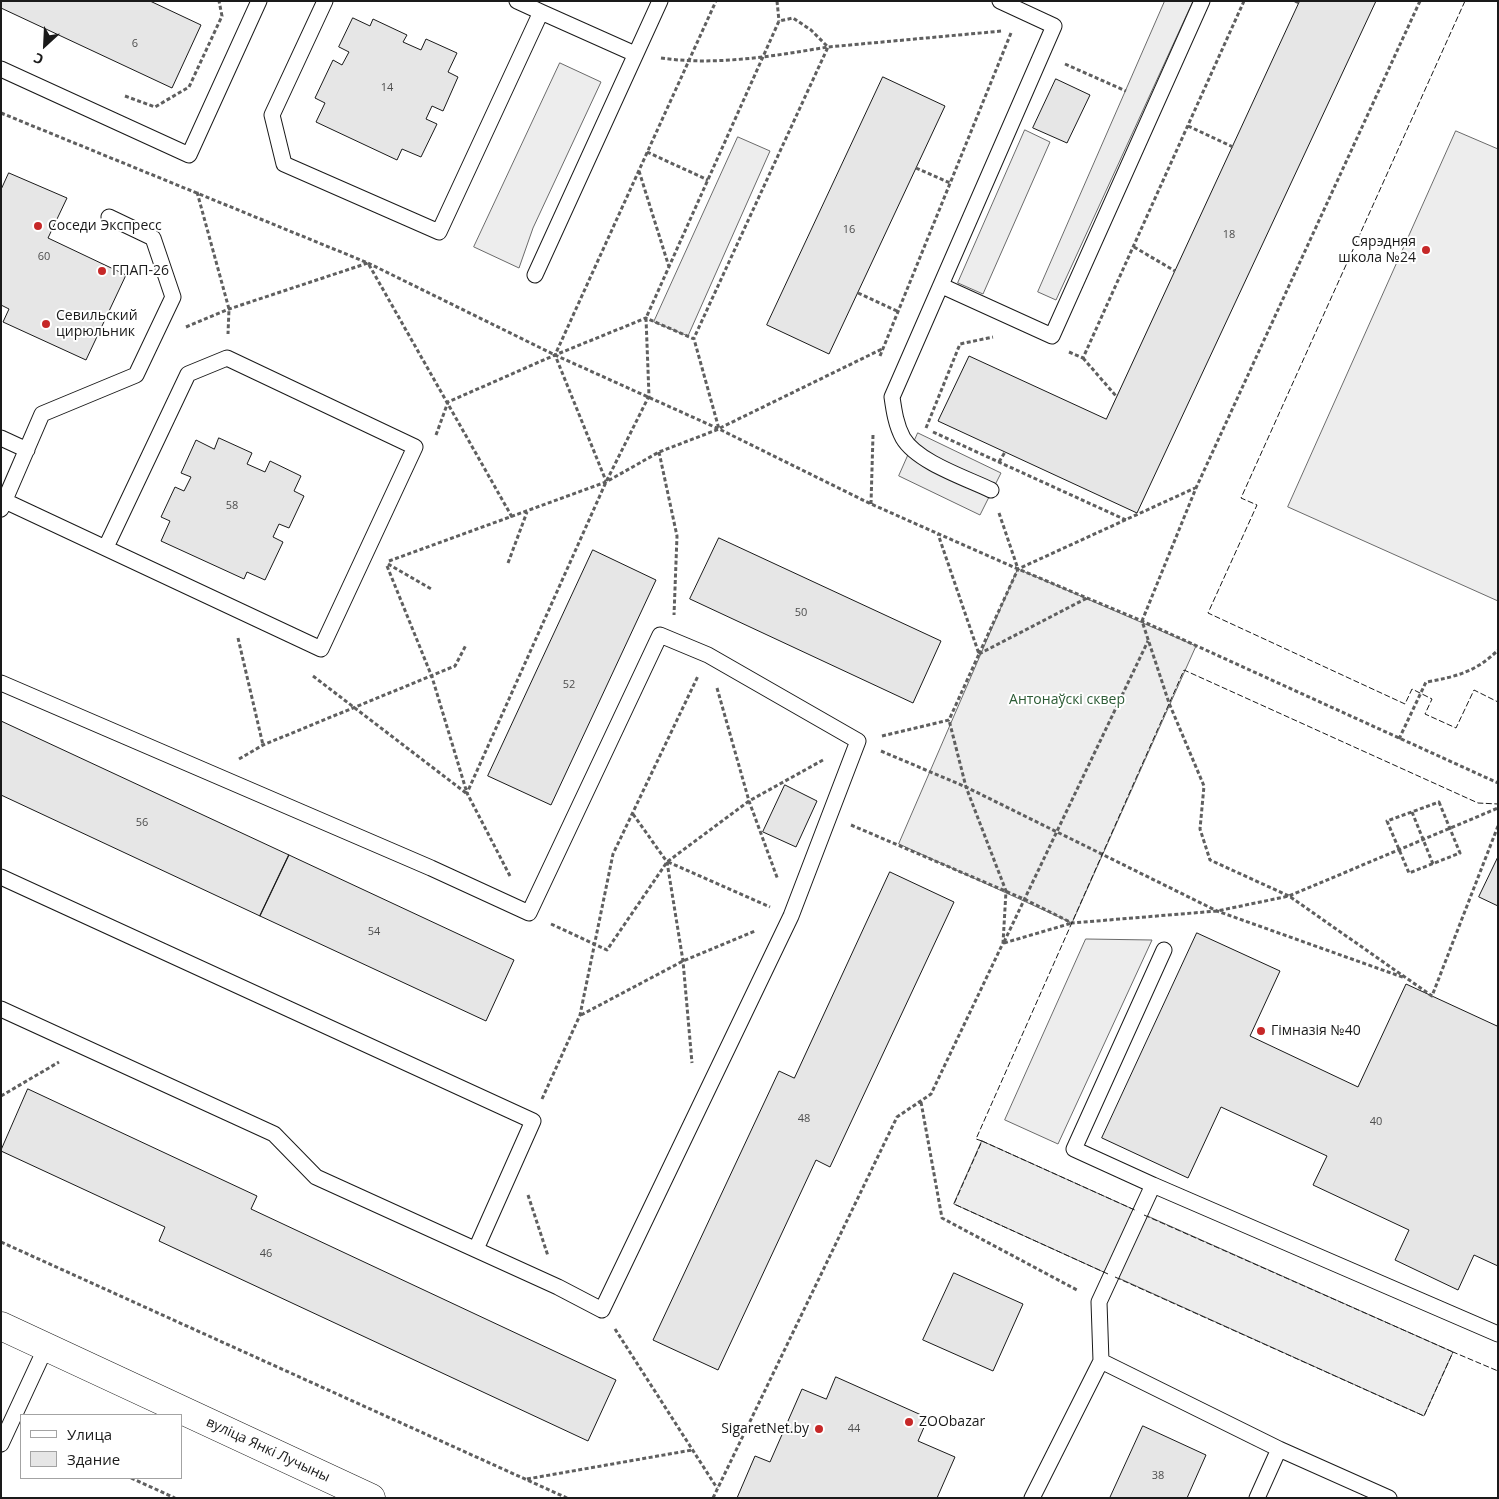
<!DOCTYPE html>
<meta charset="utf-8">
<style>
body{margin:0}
#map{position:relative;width:1499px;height:1499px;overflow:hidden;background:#fff;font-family:"Open Sans",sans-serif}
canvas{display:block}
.frame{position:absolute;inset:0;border:2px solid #1a1a1a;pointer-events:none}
.legend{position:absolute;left:20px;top:1414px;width:162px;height:65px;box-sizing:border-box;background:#fff;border:1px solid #a3a3a3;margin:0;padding:6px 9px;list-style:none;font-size:15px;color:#1a1a1a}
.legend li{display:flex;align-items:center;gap:10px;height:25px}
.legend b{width:25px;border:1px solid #a3a3a3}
.north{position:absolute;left:20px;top:20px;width:50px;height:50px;-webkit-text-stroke:4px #fff;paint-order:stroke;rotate:205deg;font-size:14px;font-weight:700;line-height:20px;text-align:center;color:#1a1a1a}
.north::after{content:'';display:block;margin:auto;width:18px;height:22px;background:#1a1a1a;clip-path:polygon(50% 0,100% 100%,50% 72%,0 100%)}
</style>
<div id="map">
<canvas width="1499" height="1499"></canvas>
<div class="frame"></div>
<ul class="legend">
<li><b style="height:6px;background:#fff"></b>Улица</li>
<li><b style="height:14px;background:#e6e6e6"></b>Здание</li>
</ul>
<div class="north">С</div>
</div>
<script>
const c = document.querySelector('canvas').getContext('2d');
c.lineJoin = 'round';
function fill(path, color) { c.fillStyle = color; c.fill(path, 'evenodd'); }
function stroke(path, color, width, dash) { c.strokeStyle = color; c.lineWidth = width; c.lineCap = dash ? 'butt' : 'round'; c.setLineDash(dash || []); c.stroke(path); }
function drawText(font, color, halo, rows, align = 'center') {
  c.font = font + ' "Open Sans",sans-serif'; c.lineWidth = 4; c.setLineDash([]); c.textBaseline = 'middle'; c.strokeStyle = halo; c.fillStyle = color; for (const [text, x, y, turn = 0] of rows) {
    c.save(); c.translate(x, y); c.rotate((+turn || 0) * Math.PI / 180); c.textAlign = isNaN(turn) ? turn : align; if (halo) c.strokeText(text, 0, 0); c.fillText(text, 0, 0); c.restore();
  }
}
const built = new Path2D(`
 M1165,1h28l-137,299 -18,-8z
 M560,63l41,19 -68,146 -14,40 -45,-21z
 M1025,130l25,12 -67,152 -25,-11z
 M1456,131l42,18v452l-210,-94z
 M738,137l32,14 -82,185 -34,-14z
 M918,433l83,40 -21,42 -81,-39z
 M1018,569l178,77 -124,277 -173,-79z
 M1086,939l66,1 -94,204 -53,-24z
 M982,1141l155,70 -29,63 -154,-70z
 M1143,1214l310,138 -29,64 -310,-140z`);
fill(built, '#ededed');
stroke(built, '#6a6a6a', 1);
const building = new Path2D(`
 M1,1h149l51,24 -29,63 -171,-80z
 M1300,1h76l-239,512 -199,-92 31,-65 137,63z
 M353,18l17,8 3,-7 34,16 -4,7 18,8 5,-11 31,14 -9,19 10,5 -15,34 -11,-5 -6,13 11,5 -16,33 -19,-8 -5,11 -81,-38 9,-19 -10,-5 18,-38 9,5 7,-13 -10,-5z
 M883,77l62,29 -116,248 -62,-29z
 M1056,79l34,16 -23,48 -34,-15z
 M9,173l58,25 -19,40 78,37 -40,85 -83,-38 6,-13 -8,-4v-115z
 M219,438l33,15 -5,11 18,8 5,-11 31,15 -7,15 10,5 -15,32 -10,-4 -6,13 10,5 -18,38 -18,-8 -3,7 -83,-38 9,-20 -9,-4 14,-30 9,4 7,-14 -10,-4 15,-33 18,9z
 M719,538l222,103 -28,62 -223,-104z
 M593,550l63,30 -105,225 -63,-29z
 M1,721l288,134 -29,61 -259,-121z
 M785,785l32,16 -21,46 -33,-15z
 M289,855l225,105 -28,61 -226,-105z
 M1498,857v49l-19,-9z
 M890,872l64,30 -124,265 -14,-7 -98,210 -65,-30 126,-269 15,7z
 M1197,933l83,38 -30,65 108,51 48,-103 91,42 1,-2v242l-24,-11 -16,35 -63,-30 14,-30 -96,-45 14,-29 -106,-49 -33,71 -86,-40z
 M28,1089l229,107 -6,13 365,171 -28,61 -429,-200 6,-14 -164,-76z
 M954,1273l69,31 -30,67 -70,-31z
 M836,1377l92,41 -10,23 37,16 -18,41h-200l18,-42 15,6 32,-73 24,10z
 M1143,1426l63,29 -19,43h-77z`);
fill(building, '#e6e6e6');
stroke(building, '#1a1a1a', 1);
const lane = new Path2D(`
 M325,1l-53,114 12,49 155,68 102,-220 94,42
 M517,1l24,11
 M1,69l188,86 70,-154
 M535,275l125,-274
 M942,286l110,50 150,-335
 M1,438l26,12
 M991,490c-25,-12 -74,-28 -88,-52 -7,-13 -9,-27 -11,-41l162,-371 -54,-25
 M5,501l316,148 94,-202 -188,-89 -39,16 -82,173
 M1,509l41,-95 94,-39 37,-78 -20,-59 -44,-21
 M1,683l430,185 98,45 131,-278 48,20 150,86 -67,175 -189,394 -44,-23 -242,-110 -42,-43 -273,-125
 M1,877l532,244 -57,128
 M1153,1185l345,149
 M1101,1361l178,88
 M1,1444l45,-97
 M1032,1498l69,-137 -2,-59 54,-117 -79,-36 90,-199
 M1257,1498l22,-49 110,49`);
const secondary = new Path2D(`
 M1,1326l370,172`);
stroke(lane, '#1a1a1a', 17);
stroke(secondary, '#1a1a1a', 29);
stroke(new Path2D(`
 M777,1l2,20
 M1295,1l5,2
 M1420,1l-224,487 -54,133 27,82 35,83 -4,43 10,31 79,36 143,100 66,-170
 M661,58c55,8 112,-2 167,-11l-134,291
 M1065,64l61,27
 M125,96l30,11 34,-20 33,-71 -3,-15
 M1,113l367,150 187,92 164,74 152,75 147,65 124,52 356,162
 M1188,126l45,21
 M647,152l61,28
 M916,168l34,15
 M639,171l30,96
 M197,192l32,117 -1,25
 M1134,247l41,24
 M858,293l39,18
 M186,327l43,-18 139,-46 144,254
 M1069,352l14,6 161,-357
 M880,356l131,-323
 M1083,358l33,38
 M720,428l162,-79
 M926,428l34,-84 33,-7
 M933,432l193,88
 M436,435l12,-33 107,-47 161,-354
 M659,452l18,84 -3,79
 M999,462l6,-10
 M871,504l2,-69
 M999,513l19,56
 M389,561l217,-79 53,-30 60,-23 -25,-90 -48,-21 -91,37 51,126
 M508,563l19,-51
 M388,564l45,26
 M387,566l45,111 35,116
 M238,638l25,107
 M979,654l39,-85 177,-81
 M979,654l108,-56
 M313,676l153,117
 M717,688l32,113 29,79
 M882,736l67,-16 30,-66 -41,-120
 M1399,739l27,-57c29,-5 50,-10 72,-32
 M881,751l85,36 251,124 188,67
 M239,759l24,-14 192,-79 11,-21
 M1439,802l21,51 -51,20 -22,-52z
 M1412,812l21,52
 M633,814l34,48 16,99 9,102
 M851,825l173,74 48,24 145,-12 72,-15 209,-88
 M668,862l102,45
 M510,876l-43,-83 139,-311 43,-86 -3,-78 133,-297 14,-3 18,12 17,17 174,-16
 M551,924l56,26 60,-88 82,-61 74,-41
 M1004,942l144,-301
 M1004,943l68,-20
 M581,1015l102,-54 72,-30
 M1,1096l58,-34
 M542,1099l38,-84 33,-161 85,-178
 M921,1102l21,116 135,72
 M528,1195l20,61
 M1,1242l566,256
 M615,1329l102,159
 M131,1478l44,20
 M527,1479l165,-29
 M713,1498l184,-381 34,-23 72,-151 3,-52 -40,-104 -17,-67`), '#5f5f5f', 3, [4, 2.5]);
stroke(lane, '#fff', 15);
stroke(secondary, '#fff', 28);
stroke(new Path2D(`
 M1465,1l-224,497 16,7 -49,108 197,91 7,-15 20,10 -7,15 31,14 18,-38 24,12
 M982,1141l155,70
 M1144,1215l309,137
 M1108,1274l-154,-70 28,-63 -6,-2 208,-469 294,133 20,1
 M1115,1277l309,139 29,-64 45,19`), '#1a1a1a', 1, [6, 2.5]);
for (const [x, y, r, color] of [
 [38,226,5,"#c62828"],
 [1426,250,5,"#c62828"],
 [102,271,5,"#c62828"],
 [46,324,5,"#c62828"],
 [1261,1031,5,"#c62828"],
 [909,1422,5,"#c62828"],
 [819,1429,5,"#c62828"]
]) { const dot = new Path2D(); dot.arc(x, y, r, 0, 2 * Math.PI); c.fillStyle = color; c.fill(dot); stroke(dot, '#fff', 2); }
drawText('11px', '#4d4d4d', null, [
 ["6",135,44],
 ["14",387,88],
 ["16",849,230],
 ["18",1229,235],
 ["60",44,257],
 ["58",232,506],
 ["50",801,613],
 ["52",569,685],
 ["56",142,823],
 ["54",374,932],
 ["48",804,1119],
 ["40",1376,1122],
 ["46",266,1254],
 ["44",854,1429],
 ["38",1158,1476]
]);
drawText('14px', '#1a1a1a', '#fff', [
 ["Соседи Экспресс",48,226],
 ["Сярэдняя",1416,242,"right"],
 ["школа №24",1416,258,"right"],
 ["ГПАП-26",112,271],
 ["Севильский",56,316],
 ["цирюльник",56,332],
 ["Гімназія №40",1271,1031],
 ["ZOObazar",919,1422],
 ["SigaretNet.by",809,1429,"right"]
], 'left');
drawText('14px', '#2b5a34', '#fff', [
 ["Антонаўскі сквер",1067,700]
]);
drawText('14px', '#1a1a1a', '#fff', [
 ["вуліца Янкі Лучыны",268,1450,25]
]);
</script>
